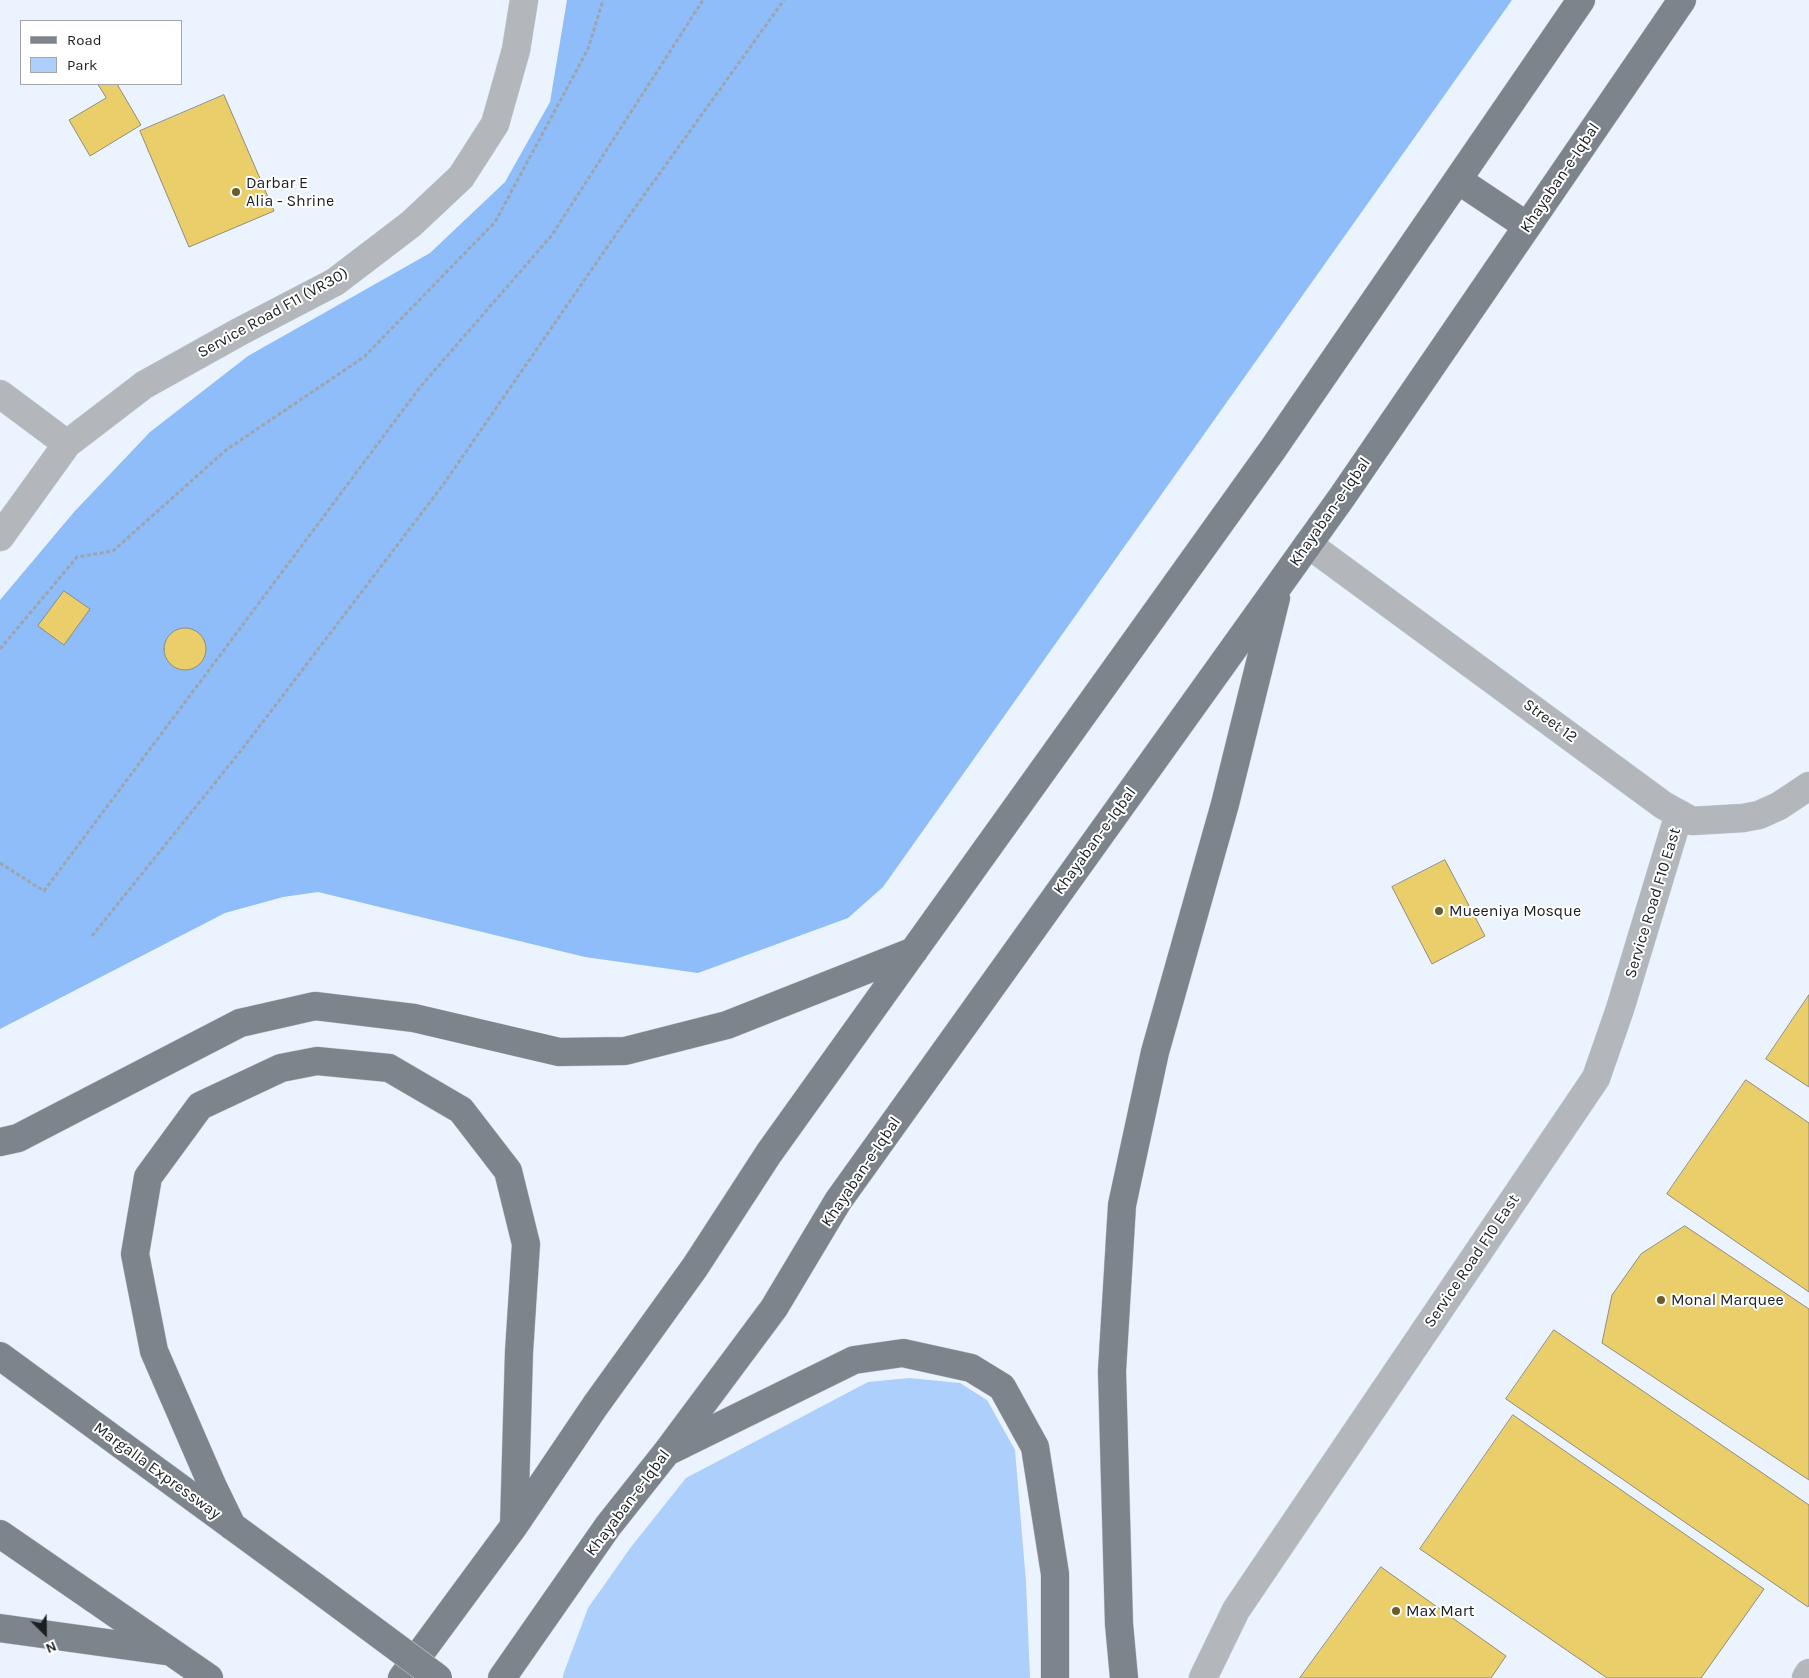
<!DOCTYPE html>
<style>
body{margin:0}
#map{position:relative;width:1809px;height:1678px;overflow:hidden;background:#ebf4fe;font-family:Karla,sans-serif}
canvas{display:block}
.legend{position:absolute;left:20px;top:20px;width:162px;height:65px;box-sizing:border-box;background:#fff;border:1px solid #a4a5a7;margin:0;padding:6px 9px;list-style:none;font-size:15px;color:#1b1e22}
.legend li{display:flex;align-items:center;gap:10px;height:25px}
.legend b{width:25px;border:1px solid #a4a5a7}
.north{position:absolute;left:20px;top:1608px;width:50px;height:50px;-webkit-text-stroke:4px #fff;paint-order:stroke;rotate:157deg;font-size:14px;font-weight:700;line-height:20px;text-align:center;color:#1b1e22}
.north::after{content:'';display:block;margin:auto;width:18px;height:22px;background:#1b1e22;clip-path:polygon(50% 0,100% 100%,50% 72%,0 100%)}
</style>
<div id="map">
<canvas width="1809" height="1678"></canvas>
<ul class="legend">
<li><b style="height:6px;background:#7e848c"></b>Road</li>
<li><b style="height:14px;background:#adcffb"></b>Park</li>
</ul>
<div class="north">N</div>
</div>
<script>
const c = document.querySelector('canvas').getContext('2d');
c.lineJoin = 'round';
function fill(path, color) { c.fillStyle = color; c.fill(path, 'evenodd'); }
function stroke(path, color, width, dash) { c.strokeStyle = color; c.lineWidth = width; c.lineCap = dash ? 'butt' : 'round'; c.setLineDash(dash || []); c.stroke(path); }
function drawText(font, color, halo, rows, align = 'center') {
  c.font = font + ' Karla,sans-serif'; c.lineWidth = 4; c.setLineDash([]); c.textBaseline = 'middle'; c.strokeStyle = halo; c.fillStyle = color; for (const [text, x, y, turn = 0] of rows) {
    c.save(); c.translate(x, y); c.rotate((+turn || 0) * Math.PI / 180); c.textAlign = isNaN(turn) ? turn : align; if (halo) c.strokeText(text, 0, 0); c.fillText(text, 0, 0); c.restore();
  }
}
fill(new Path2D(`
 M909,1378l51,5 27,17 28,50 11,132 4,96h-467v-3l25,-67 43,-61 55,-69 182,-96z`), '#adcffb');
fill(new Path2D(`
 M567,0h945l-629,887 -35,31 -150,55 -113,-16 -267,-65 -35,5 -58,16 -225,116v-429l74,-88 76,-80 98,-76 182,-103 75,-71 45,-80z`), '#8ebdf9');
const building = new Path2D(`
 M98,84h19l24,41 -51,31 -21,-36 37,-22z
 M224,95l50,116 -85,36 -49,-116z
 M64,591l26,18 -26,36 -26,-19z
 M164 649a21 21 0 1 1 42 0a21 21 0 1 1-42 0Z
 M1445,860l40,76 -53,28 -40,-77z
 M1809,995v92l-43,-28z
 M1746,1080l63,43v169l-142,-98z
 M1685,1226l124,83v171l-207,-137 10,-48 29,-41z
 M1554,1330l255,175v100l-1,2 -302,-208z
 M1513,1415l251,174 -63,89h-94l-187,-129z
 M1381,1567l125,89 -15,22h-191z`);
fill(building, '#eace6a');
stroke(building, '#8f8c81', 1);
const minor = new Path2D(`
 M0,394l67,50
 M0,537l67,-93 77,-59 95,-53 96,-50 76,-58 50,-47 34,-53 21,-74 8,-50
 M1308,544l355,261 29,16 51,-3 16,-3 20,-9 30,-20
 M1203,1678l33,-68 360,-532 24,-69 59,-195
 M1806,1678l3,-5`);
const major = new Path2D(`
 M1458,180l69,46
 M0,1142l18,-4 222,-115 75,-17 99,12 145,34 66,-1 102,-26 187,-74
 M0,1356l314,230
 M671,1450l183,-90 49,-7 68,15 31,19 33,60 20,127v104
 M232,1526l-19,-39 -59,-136 -19,-97 13,-77 52,-71 81,-38 36,-7 72,7 72,42 47,61 18,73 -7,108 -5,174
 M0,1534l209,144
 M0,1628l165,23
 M402,1678l112,-152 81,-120 100,-139 74,-114 504,-704 308,-449
 M502,1678l106,-152 58,-73 108,-145 64,-107 504,-704 340,-497
 M1124,1678l-5,-54 -7,-253 10,-166 33,-153 70,-248 51,-206`);
stroke(minor, '#c6cdd6', 29);
stroke(major, '#c6cdd6', 29);
stroke(new Path2D(`
 M0,649l77,-92 36,-6 113,-101 138,-93 131,-135 93,-173 15,-49
 M0,863l44,28 377,-505 131,-151 151,-235
 M92,936l151,-188 200,-263 176,-255 165,-230`), '#9ea4ac', 3, [4, 2.5]);
stroke(minor, '#b3b7bb', 28);
stroke(major, '#7e848c', 28);
const majorBridge = new Path2D(`
 M314,1586l124,92`);
stroke(majorBridge, '#c6cdd6', 29, []);
stroke(majorBridge, '#7e848c', 28);
for (const [x, y, r, color] of [
 [236,192,5,"#6b5c2a"],
 [1439,911,5,"#6b5c2a"],
 [1661,1300,5,"#6b5c2a"],
 [1396,1611,5,"#6b5c2a"]
]) { const dot = new Path2D(); dot.arc(x, y, r, 0, 2 * Math.PI); c.fillStyle = color; c.fill(dot); stroke(dot, '#fff', 2); }
drawText('16px', '#1b1e22', '#fff', [
 ["Khayaban-e-Iqbal",1560,178,-56],
 ["Service Road F11 (VR30)",273,313,-29],
 ["Khayaban-e-Iqbal",1330,512,-55],
 ["Street 12",1550,721,36],
 ["Khayaban-e-Iqbal",1095,841,-54],
 ["Service Road F10 East",1653,903,-73],
 ["Khayaban-e-Iqbal",861,1172,-56],
 ["Service Road F10 East",1472,1261,-56],
 ["Margalla Expressway",157,1471,36],
 ["Khayaban-e-Iqbal",628,1503,-53]
]);
drawText('16px', '#1b1e22', '#fff', [
 ["Darbar E",246,183],
 ["Alia - Shrine",246,201],
 ["Mueeniya Mosque",1449,911],
 ["Monal Marquee",1671,1300],
 ["Max Mart",1406,1611]
], 'left');
</script>
